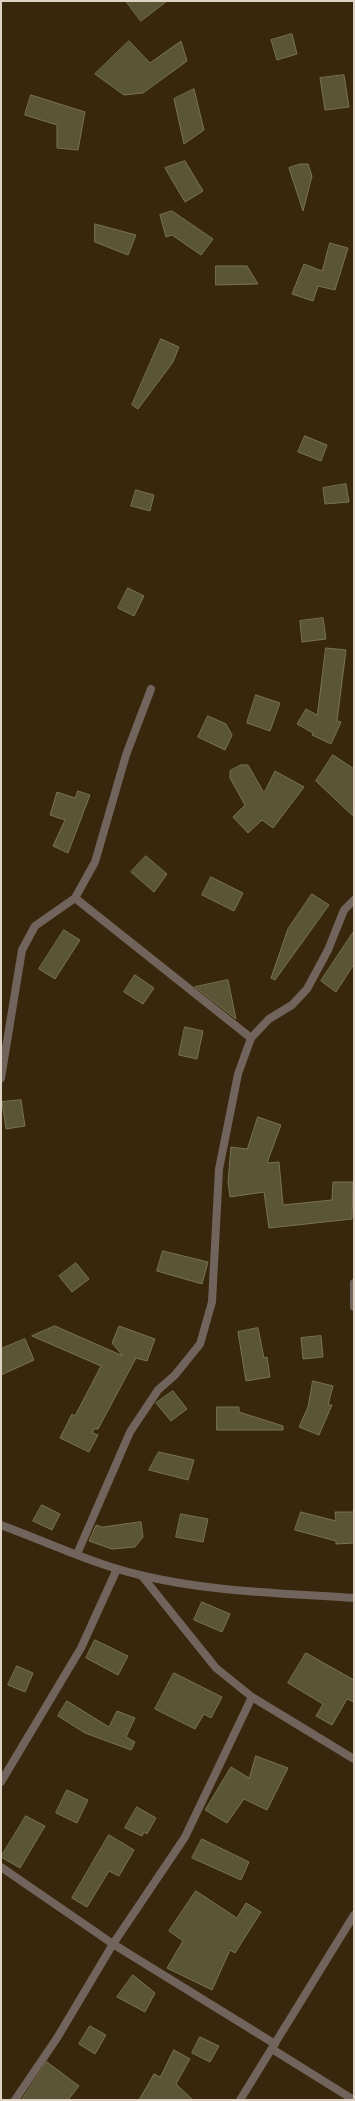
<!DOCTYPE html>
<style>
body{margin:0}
#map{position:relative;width:355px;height:2101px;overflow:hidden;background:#38270c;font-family:Inter,sans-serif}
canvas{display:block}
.frame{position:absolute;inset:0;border:2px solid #ded3c4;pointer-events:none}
</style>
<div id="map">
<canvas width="355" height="2101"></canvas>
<div class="frame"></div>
</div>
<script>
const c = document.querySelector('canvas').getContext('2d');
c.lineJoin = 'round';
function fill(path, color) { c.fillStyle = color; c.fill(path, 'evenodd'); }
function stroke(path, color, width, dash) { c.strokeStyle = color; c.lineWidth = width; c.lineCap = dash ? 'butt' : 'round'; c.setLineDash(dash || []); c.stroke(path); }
const building = new Path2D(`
 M126,1h41l-26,20z
 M292,34l5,20 -20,6 -6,-20z
 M129,41l21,22 31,-22 6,20 -44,32 -19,2 -29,-21z
 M344,75l5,32 -24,3 -5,-32z
 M194,89l10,41 -20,14 -10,-45z
 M31,95l54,17 -7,38 -21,-2v-23l-32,-10z
 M185,161l18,30 -18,11 -20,-34z
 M300,164h8l4,12 -9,35 -14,-43z
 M172,211l41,28 -12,16 -29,-20 -6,2 -6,-22z
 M95,224l41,11 -8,20 -33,-13z
 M330,243l18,5 -13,42 -17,-4 -5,15 -21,-7 12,-30 18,7z
 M216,266h31l11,18 -42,1z
 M161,339l18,8 -6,15 -35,47 -6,-4z
 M305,436l22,9 -6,16 -23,-9z
 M346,484l3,18 -24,2 -2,-16z
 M136,490l18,5 -4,16 -19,-5z
 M128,588l16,8 -10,20 -16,-8z
 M323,618l3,21 -24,3 -2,-21z
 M326,648l20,2 -9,71 4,1 -10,22 -19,-9 1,-2 -16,-9 9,-15 11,6z
 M256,695l24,8 -10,28 -23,-8z
 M208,716l18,8 6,11 -7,15 -27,-13z
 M333,755l21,14v48l-38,-36z
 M241,765h7l16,28 11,-22 29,16 -31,41 -11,-8 -14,13 -15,-16 12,-12 -15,-27v-7z
 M78,791l12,4 -22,58 -15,-7 12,-26 -15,-5 7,-23 18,6z
 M146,856l21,18 -13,18 -23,-20z
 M211,877l32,16 -9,18 -32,-16z
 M312,894l17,11 -54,75 -4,-2 17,-49z
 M64,930l16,10 -25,39 -16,-10z
 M354,931v33l-18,28 -15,-11z
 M135,975l19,13 -11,16 -19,-12z
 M228,980l8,39 -41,-32z
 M185,1027l18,4 -6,28 -18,-4z
 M21,1100l4,26 -19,3 -4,-27z
 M258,1117l23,8 -14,38 12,-1 4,43 49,-5 1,-18h20l-1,37 -83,9 -5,-36 -34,5 -2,-15 3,-35 16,2z
 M163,1251l45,11 -6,22 -45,-13z
 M76,1263l13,16 -17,13 -13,-16z
 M55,1326l68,30 -11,-13 7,-17 36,13 -8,22 -11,-3 -38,71h-5v4l5,2 -9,17 -29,-14 12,-24 3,2 26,-50 -69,-30z
 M258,1328l6,30 3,-1 3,20 -24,4 -8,-49z
 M321,1336l2,21 -20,2 -2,-21z
 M25,1339l9,21 -33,15v-26z
 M313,1381l20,5 -5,19h4l-13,30 -20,-8 9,-20z
 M173,1391l14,18 -16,12 -15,-18z
 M217,1407h22v5l44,14v4h-66z
 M159,1452l35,8 -6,20 -39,-10z
 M42,1505l18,9 -8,16 -19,-9z
 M301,1512l35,9 -1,-9h19v31l-18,1v-3l-41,-11z
 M181,1514l27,5 -5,23 -27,-5z
 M141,1522l2,15 -8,10 -23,2 -23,-8 7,-16 6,2z
 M202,1602l28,12 -8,18 -28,-12z
 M95,1640l33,16 -10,19 -32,-17z
 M306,1653l48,27v22l-7,-3 -15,26 -16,-9 7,-12 -35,-21z
 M17,1666l16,7 -8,19 -17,-7z
 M174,1673l48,24 -11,21 -7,-4 -9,15 -40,-20z
 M67,1701l42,26 8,-16 18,7 -9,19 9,5 -4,8 -46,-17 -27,-17z
 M256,1756l32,12 -21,42 -23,-11 -17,24 -22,-13 26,-43 18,11z
 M67,1790l21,10 -11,23 -21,-10z
 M137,1807l19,11 -9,16 -3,-2 -2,4 -17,-8z
 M26,1816l19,10 -25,42 -19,-11z
 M109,1835l25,15 -15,26 -10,-5 -22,36 -15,-9z
 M202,1839l47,23 -8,18 -49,-22z
 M196,1891l41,27 9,-15 15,9 -26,41 -5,-3 -18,40 -45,-22 16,-27 -14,-10z
 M133,1975l22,18 -10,19 -28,-15z
 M90,2026l16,9 -11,19 -16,-10z
 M200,2037l19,9 -9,16 -18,-9z
 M174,2050l16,9 -14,25 17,16h-54l15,-26 6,3z
 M47,2062l32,24 -11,14h-46z`);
fill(building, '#595536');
stroke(building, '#777352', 1);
stroke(new Path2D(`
 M75,898l176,140
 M1,1078l21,-128 13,-24 40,-28 20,-36 31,-107 25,-66
 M354,1283v24
 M77,1554l53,-122 28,-42 17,-15 25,-31 12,-42 7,-133 19,-95 13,-36 18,-19 23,-14 15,-16 21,-39 16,-40 10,-10
 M142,1576l74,92 36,29 102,62
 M1,1782l80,-134 36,-79
 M1,1867l112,77 162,100
 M272,2049l82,51
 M15,2100l42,-62 56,-94 72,-107 67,-140
 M240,2100l114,-185`), '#71645c', 8);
stroke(new Path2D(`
 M1,1525c46,17 92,39 139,50 69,17 144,18 214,23`), '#71645c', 8);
</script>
